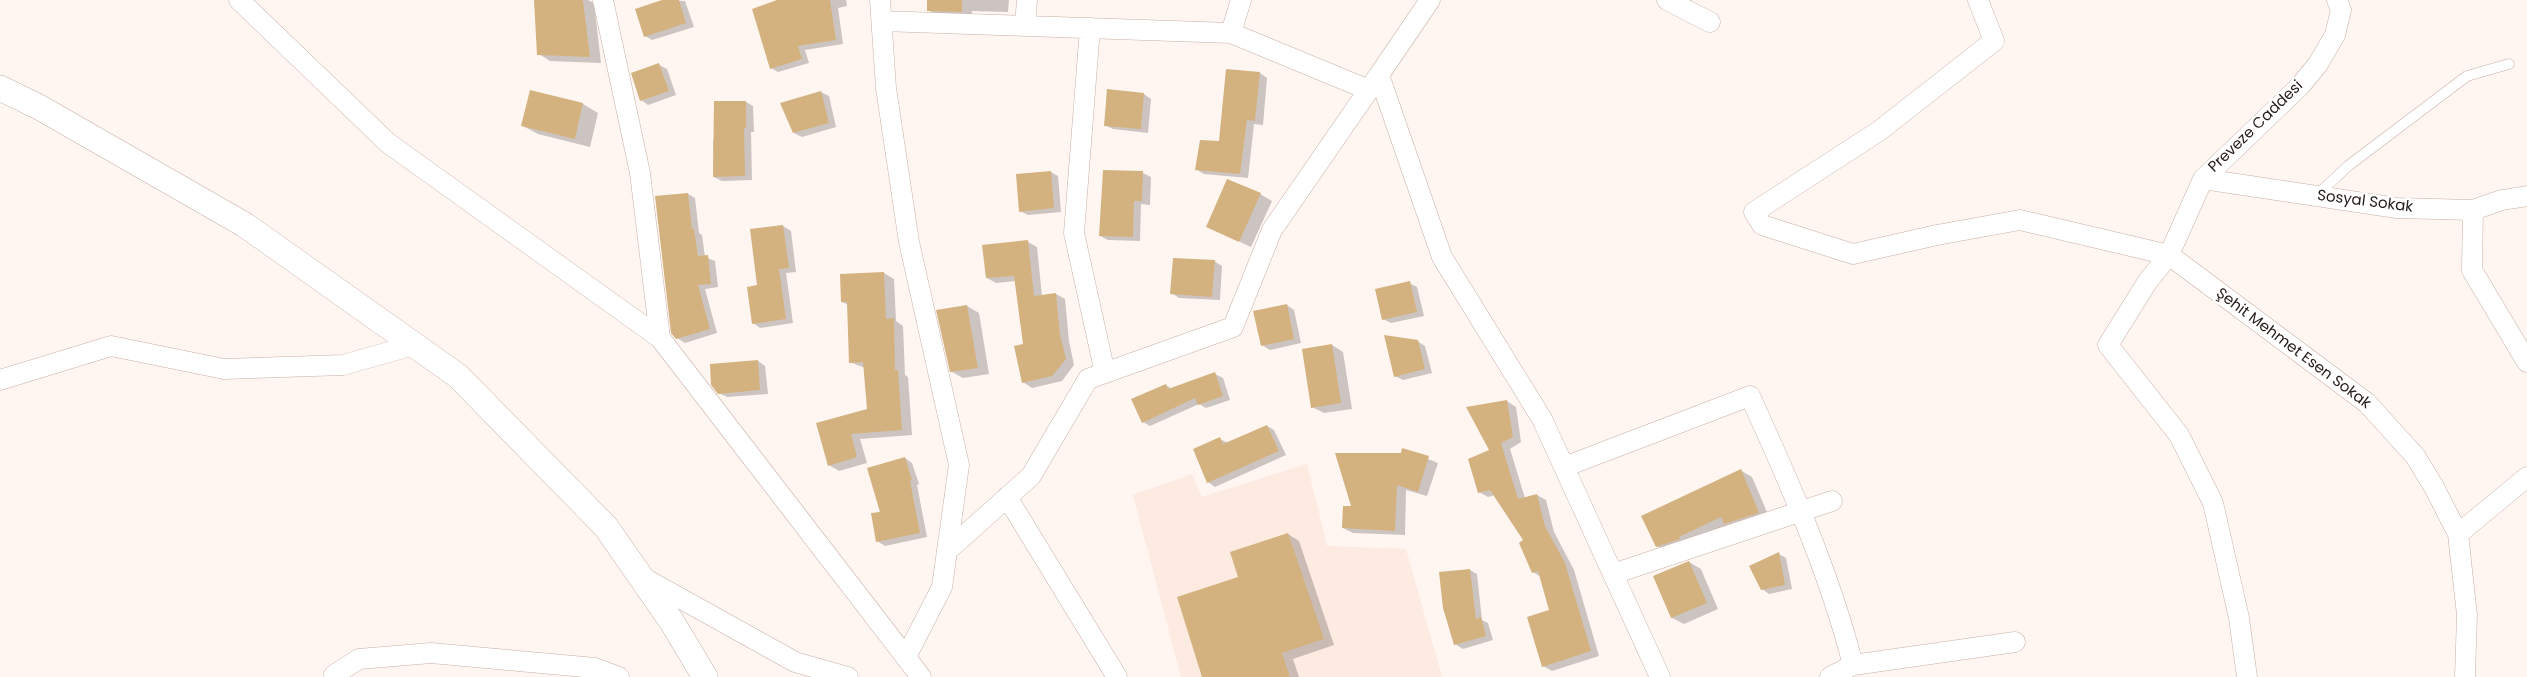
<!DOCTYPE html>
<meta charset="utf-8">
<style>
body{margin:0}
canvas{display:block;background:#fff5f1}
</style>
<canvas width="2527" height="677"></canvas>
<script>
const c = document.querySelector('canvas').getContext('2d');
c.lineJoin = 'round';
function fill(path, color) { c.fillStyle = color; c.fill(path, 'evenodd'); }
function stroke(path, color, width, dash) { c.strokeStyle = color; c.lineWidth = width; c.lineCap = dash ? 'butt' : 'round'; c.setLineDash(dash || []); c.stroke(path); }
function drawText(font, color, halo, rows, align = 'center') {
  c.font = font + ' Poppins,sans-serif'; c.lineWidth = 5; c.setLineDash([]); c.textBaseline = 'middle'; c.strokeStyle = halo; c.fillStyle = color; for (const [text, x, y, turn = 0] of rows) {
    c.save(); c.translate(x, y); c.rotate((+turn || 0) * Math.PI / 180); c.textAlign = isNaN(turn) ? turn : align; if (halo) c.strokeText(text, 0, 0); c.fillText(text, 0, 0); c.restore();
  }
}
fill(new Path2D(`
 M1307,464l20,82 79,3 36,128h-261l-48,-182 59,-21 10,23z`), '#fdeae1');
fill(new Path2D(`
 M535,0h53l6,3 7,60 -51,-2 -11,-7z
 M666,0l19,1 9,26 -42,13 -7,-4z
 M781,0h65l1,6 -9,2 5,36 -38,6 4,13 -31,9 -7,-4z
 M929,0h80l-1,12 -36,-1 -1,6 -33,-1 -10,-6z
 M659,65l8,4 9,26 -28,10 -7,-5z
 M1260,73l7,5 -4,47 -9,-1 -6,54 -44,-4 -7,-4 23,-28z
 M531,92l52,12 15,9 -8,34 -52,-13 -15,-8z
 M821,92l8,4 7,31 -34,10 -8,-4z
 M1144,94l7,5 -3,34 -35,-4 -8,-4z
 M746,102l7,4 1,26h-3l1,48 -30,1 -8,-4 -1,-36z
 M1051,172l7,4 3,36 -33,3 -8,-4z
 M1143,173l8,4 -1,28 -9,-1 -1,37 -32,-1 -8,-4z
 M688,194l7,4 4,35 3,2 3,22 10,4 3,26 -13,2 12,44 -32,10 -8,-5z
 M1260,194l12,7 -21,46 -43,-20z
 M783,226l8,5 5,41 -10,1 7,50 -33,5 -7,-5 6,-37z
 M1028,242l9,5 5,49 14,-2 9,5 4,42 5,24 -12,16 -30,7 -9,-6 2,-37 -9,-64 -20,2 -9,-5z
 M1214,261l8,5 -2,34 -41,-2 -7,-5z
 M884,273l10,6 2,42 7,5 2,49 3,2 4,58 -52,4 7,24 -28,8 -10,-6 39,-56 -3,-41 -15,-6 -1,-57 -7,-3 -1,-27z
 M1409,283l8,4 7,29 -33,7 -8,-4z
 M1287,305l7,5 7,33 -31,7 -8,-5z
 M967,306l12,7 10,61 -26,4 -11,-6z
 M1417,341l8,5 7,27 -29,7 -8,-4z
 M1332,345l11,7 9,57 -28,4 -12,-6z
 M758,361l7,5 3,28 -41,3 -8,-4z
 M1215,374l8,4 7,22 -24,8 -7,-4 -49,22 -7,-4 23,-37 6,4z
 M1507,401l9,6 5,35 -11,7 15,49 12,-3 9,5 8,32 20,38 25,86 -47,15 -9,-5 8,-55 -10,-34 -8,-5 -8,-32 -30,-45 -7,2 -9,-5z
 M1267,426l7,4 12,25 -71,32 -7,-5 12,-43 8,4z
 M1403,449l35,14 -11,33 -21,-6 -1,45 -52,-2 -10,-5 9,-20 50,-53z
 M905,458l7,5 7,21 -2,1 10,52 -42,9 -8,-5 5,-28z
 M1740,470l12,7 18,42 -102,34 -11,-7z
 M1288,534l11,7 35,104 -41,14 6,18h-95l36,-99z
 M1779,554l7,4 6,31 -23,5 -7,-5z
 M1689,562l12,7 17,40 -34,15 -12,-6 -17,-41z
 M1470,570l7,4 5,46 6,3 5,17 -30,9 -8,-5z`), '#0003');
fill(new Path2D(`
 M534,0h49l7,57 -53,-2z
 M662,0h17l7,23 -42,14 -9,-28z
 M777,0h53l6,40 -38,6 4,13 -32,10 -18,-60z
 M927,0h35v12l-35,-1z
 M659,63l10,28 -29,10 -9,-28z
 M1226,69l34,3 -5,49 -8,-1 -7,54 -45,-4 5,-30 19,1z
 M1107,89l37,4 -3,36 -37,-3z
 M530,90l53,13 -8,36 -54,-13z
 M821,91l8,32 -36,10 -13,-30z
 M714,101h32v27h-2l1,48 -32,1z
 M1103,170l40,1 -1,30h-8l-1,36 -34,-1z
 M1051,171l3,37 -35,4 -3,-38z
 M1227,179l34,14 -22,49 -33,-15z
 M688,193l4,36h2l4,27 10,-1 3,29 -13,1 12,44 -34,10 -5,-6 -16,-137z
 M783,225l6,43 -10,1 7,50 -34,5 -5,-37 10,-2 -7,-56z
 M1028,240l6,56 22,-3 4,42 6,24 -14,17 -30,7 -8,-37 9,-2 -9,-68 -28,2 -4,-33z
 M1173,258l42,2 -3,37 -42,-3z
 M884,272l2,47 8,-1 1,52h3l4,60 -51,4 6,23 -29,9 -12,-43 51,-14 -4,-47 -14,1 -2,-61h-6l-1,-28z
 M1410,281l7,31 -35,8 -7,-31z
 M1287,304l7,35 -33,7 -8,-35z
 M967,305l11,63 -28,4 -14,-62z
 M1384,335l34,5 7,29 -31,8z
 M1332,344l9,59 -30,5 -9,-59z
 M758,360l2,30 -42,4 -7,-9 -1,-21z
 M1215,372l8,24 -25,9 -3,-7 -53,25 -11,-24 35,-15 2,5z
 M1507,400l6,37 -12,6 17,56 19,-5 8,32 20,37 26,88 -49,16 -15,-50 22,-7 -11,-39 -6,2 -13,-30 4,-3 -33,-50 -12,3 -10,-34 21,-9 -23,-43z
 M1267,425l12,26 -72,32 -14,-34 27,-12 3,7z
 M1402,448l27,8 -11,36 -21,-7 -2,46 -53,-3 1,-22h8l-16,-53h66z
 M905,457l7,23 -2,1 10,52 -44,9 -5,-29 9,-1 -13,-44z
 M1741,469l18,44 -35,11 -3,-7 -42,20 1,2 -24,8 -15,-31z
 M1288,533l36,106 -42,14 8,24h-88l-25,-80 61,-20 -8,-25z
 M1779,552l6,33 -24,5 -12,-24z
 M1689,561l18,42 -36,15 -18,-42z
 M1470,569l6,50 5,-2 5,19 -32,9 -11,-37 -4,-36z`), '#d3b280');
const service = new Path2D(`
 M2316,196l32,-30 119,-90 42,-12`);
const minor = new Path2D(`
 M239,0l149,143 272,195 261,339
 M603,0l37,173 20,165
 M880,0l6,88 23,154 50,223 -17,122 -36,70
 M1430,0l-51,75 63,182 100,162 118,258
 M1667,0l43,22
 M1978,0l16,41 -115,90 -125,81 8,13 91,29 84,-19 83,-15 149,35 198,148 48,53 19,31 24,47 9,81 -2,62
 M882,21l349,12 138,57
 M1025,26l2,-26
 M1090,28l-16,205 31,140
 M1231,33l10,-33
 M2203,179l194,29 76,2 29,-10 25,-4
 M2473,210l-1,60 55,92
 M0,380l111,-34 113,23 119,-4 71,-20
 M1564,467l186,-71c40,88 79,175 103,269
 M1007,497l110,180
 M2458,534l69,-57
 M947,551l84,-75 57,-97 145,-52 39,-97 107,-155
 M1613,574l219,-73
 M642,577l153,85 53,15
 M335,677l-1,-2 25,-16 72,-6 164,15 24,9
 M1830,677l23,-12 162,-23
 M2247,677l-8,-59 -26,-115 -34,-68 -71,-90 40,-64 21,-26 34,-76 97,-93 18,-22 17,-29 6,-25 -4,-10`);
const tertiary = new Path2D(`
 M0,88l39,19 206,118 213,151 148,151 66,95 33,55`);
stroke(service, '#c7b0a6', 11);
stroke(minor, '#c7b0a6', 21);
stroke(tertiary, '#c7b0a6', 26);
stroke(service, '#fff', 10);
stroke(minor, '#fff', 20);
stroke(tertiary, '#fff', 25);
drawText('15px', '#241c18', '#fff', [
 ["Preveze Caddesi",2256,127,-44],
 ["Sosyal Sokak",2365,202,7],
 ["Şehit Mehmet Esen Sokak",2293,349,37]
]);
</script>
